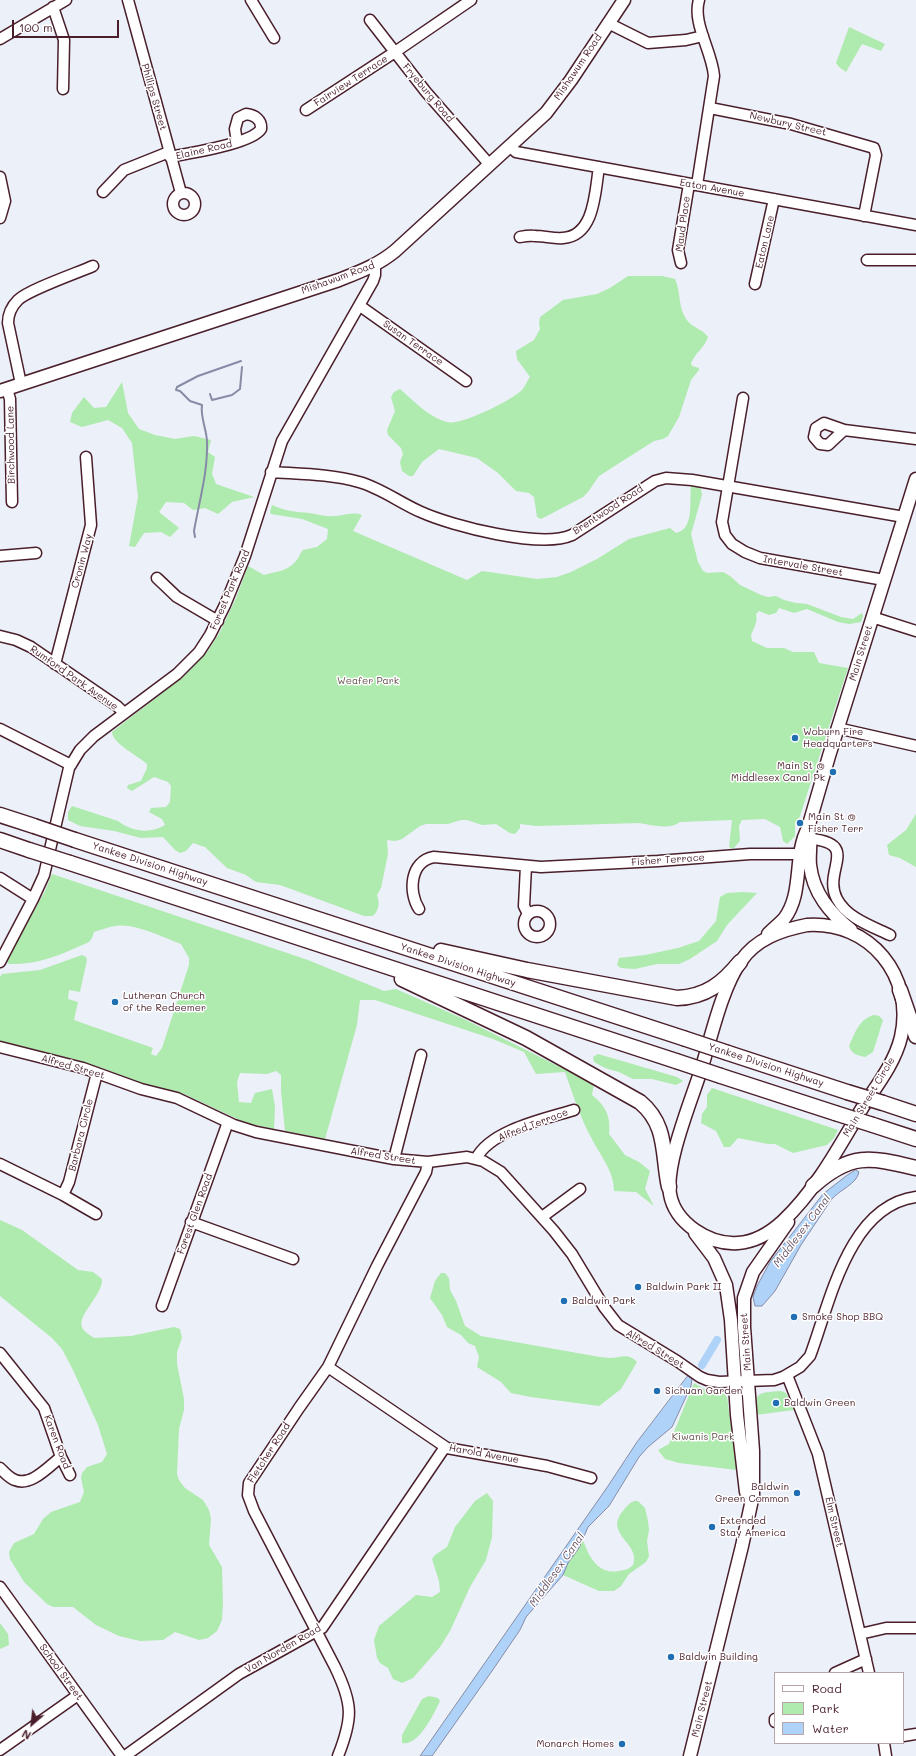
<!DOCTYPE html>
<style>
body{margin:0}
#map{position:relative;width:916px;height:1756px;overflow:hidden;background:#ebf0f9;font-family:Mali,sans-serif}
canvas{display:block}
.legend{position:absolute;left:774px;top:1672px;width:130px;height:72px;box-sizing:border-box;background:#fff;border:1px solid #b7a5aa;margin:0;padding:5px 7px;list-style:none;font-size:12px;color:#4a1f2b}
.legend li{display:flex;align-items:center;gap:8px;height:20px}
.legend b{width:20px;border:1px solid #b7a5aa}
.north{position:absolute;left:12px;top:1704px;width:40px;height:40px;-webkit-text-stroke:3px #fff;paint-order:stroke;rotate:208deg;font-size:11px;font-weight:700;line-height:16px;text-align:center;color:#4a1f2b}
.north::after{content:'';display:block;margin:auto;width:14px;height:18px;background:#4a1f2b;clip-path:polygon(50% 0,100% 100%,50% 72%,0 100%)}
.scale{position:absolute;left:12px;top:20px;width:107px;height:18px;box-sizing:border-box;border:2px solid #4a1f2b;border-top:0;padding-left:5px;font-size:12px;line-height:14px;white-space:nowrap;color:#4a1f2b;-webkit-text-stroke:3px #fff;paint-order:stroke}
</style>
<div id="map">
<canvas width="916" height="1756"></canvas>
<ul class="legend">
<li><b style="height:5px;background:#fff"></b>Road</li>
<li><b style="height:11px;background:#afeaae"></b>Park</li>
<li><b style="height:11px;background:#afd3f8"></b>Water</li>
</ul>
<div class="north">N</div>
<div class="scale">100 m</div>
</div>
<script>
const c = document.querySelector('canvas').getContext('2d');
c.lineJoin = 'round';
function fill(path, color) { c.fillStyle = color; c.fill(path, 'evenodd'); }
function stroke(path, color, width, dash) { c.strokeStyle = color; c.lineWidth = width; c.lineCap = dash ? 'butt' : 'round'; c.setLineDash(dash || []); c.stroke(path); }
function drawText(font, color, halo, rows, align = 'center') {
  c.font = font + ' Mali,sans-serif'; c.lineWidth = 3; c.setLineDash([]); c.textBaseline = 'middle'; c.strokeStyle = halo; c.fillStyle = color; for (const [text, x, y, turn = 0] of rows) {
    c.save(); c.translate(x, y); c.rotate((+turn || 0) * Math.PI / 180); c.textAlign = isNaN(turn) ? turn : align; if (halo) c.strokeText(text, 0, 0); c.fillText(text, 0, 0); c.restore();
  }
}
fill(new Path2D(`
 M849,27l36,17 -4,7 -19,-7 -16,28 -7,-5 -3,-4z
 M628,276h34l13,3c6,13 3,28 11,40 6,9 17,10 22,18 -3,10 -12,15 -17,26l1,3 7,2v2l-8,10 -12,37 -11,19 -5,3 -9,2 -55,35 -11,16 -5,5 -42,22 -4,-2 -3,-20 -5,-4 -13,-2 -18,-18 -21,-15 -38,-9 -17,13 -9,14h-4l-7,-5 -2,-9 3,-8 -2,-6 -13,-13 -1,-5 8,-19 -4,-14 3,-5 6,-3c15,13 28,28 47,33 14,4 65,-22 75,-32 3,-3 5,-9 8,-13l-13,-18 -1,-8 18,-11 6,-11 -1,-6 1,-6 23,-17 34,-6 13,-6z
 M122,382l6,31 11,16 16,6 20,4 19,-3 17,4 -3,12 7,5 -3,17 4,10 38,13 -22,5 -14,12 -13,-6 -12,2 -9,-7 -18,-1 -7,10 20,16 -9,9 -9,-5 -17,1 -9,14 -6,-1 9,-49 -6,-54 -10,-15 -14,-8 -26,7 -12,-5 2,-9 12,-16 10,11 12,-1z
 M694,483l7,6 1,6 -11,39 7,28 5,9 4,2 16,-1 7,4 10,9 21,10 7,2 8,-1 8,4 12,3 11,1 34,13 12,2 9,-6 1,3 -2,6 -12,2 -11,-2 -31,-13 -13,4 -15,-5 -3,5 -7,2 -10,-4 -3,3c2,7 -2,14 -5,21l1,6 15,7h17l9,4h21l5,11 29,5 -49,151h-2l-2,5v12l-8,8 -4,-3 -3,-14 -15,-8 -23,1 -3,6 1,15 -7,8 -4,-2 3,-27 -52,2c-10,8 -29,3 -41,1l-102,3 -17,-2v4l-5,6 -5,-1 -14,-9 -14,1 -15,-5h-6l-13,4h-22l-6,2 -18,13 -7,2 -8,-1 1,14 -7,34 -4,7c3,8 2,15 -4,21h-9l-84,-31 -24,-3 -10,-7 -19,-7 -22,-21 -12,-4 -7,8 -6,2 -5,-3 -12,-13 -22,1 -27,-7 -34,-5 -12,-6v-8l4,-6 46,15c14,11 33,13 47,4l-3,-6 -13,-7 2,-4 15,-1 4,-5 1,-16 -3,-4 -14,-5 -22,14 -5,-3 1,-3 13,-4 6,-13v-4c-10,-9 -34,-20 -35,-32l72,-56 23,-24 13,-20 16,-34 12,-32 16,9c12,-4 23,-3 32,-14 3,-3 4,-8 7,-11l14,-3 10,-8 1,-10 -26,-10 -31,-5 -1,-2 2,-7c13,6 24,7 37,8 8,1 16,4 25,3 9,0 18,-5 28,-1l-9,16 114,49 15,-9 55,8 20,-2 14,-5 26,-13 32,-20 41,-11 6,5c19,-4 13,-33 15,-46z
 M916,814v53l-16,-9 -11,-3 -2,-10 19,-15z
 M52,874l256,86 76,31 12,-2 70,31 128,64 -2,11c14,11 19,22 17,39l16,21 14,7 11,9 -5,18 9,17 -18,-14 -22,-1c0,-19 -12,-33 -21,-50 -12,-21 -20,-46 -28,-69l-29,2 -12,-22 -31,-13 -118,-39h-15l-3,25 -32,114 -40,-8 -4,-40v-16l-5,-4 -9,3 -27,-1 -3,9 2,20 12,1 4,-10 17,-4 3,18 -1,22 -28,-6 -62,-29 -38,-9 -41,-16 -28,-9 -77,-19v-64l2,-3 38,-4 42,-15 4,2 1,3 -7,32 -11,-2 -1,9 10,3 -4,18 79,28 -2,6 5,2 6,-8 27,-83v-7l-8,-14c-20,-7 -45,-21 -66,-18 -7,1 -14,4 -21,6l-2,6 -3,4c-27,12 -49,23 -80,22l-2,-2v-3l38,-68z
 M742,892l15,1 -30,32 -10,16 -27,18 -11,5h-22l-22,5 -14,-1 -4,-3 2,-7 26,-3 33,-7 21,-7 17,-20 4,-24 7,-4z
 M874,1015l5,1 4,4 -10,32 -8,5c-9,-2 -13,-3 -16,-11 6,-13 10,-27 25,-31z
 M598,1054l79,23 6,4 -7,4 -24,-6h-19l-14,-7 -14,-4 -11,-6 -1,-5z
 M712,1088l126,42 -4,8 -7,7 -34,8 -18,-9h-7l-30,-6 -8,9h-6l-8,-16 -15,-8 1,-9 5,-7v-12z
 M0,1220l22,10 56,40 15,2 9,7c1,16 -25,36 -20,48 2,5 8,8 12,11l37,-2 43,-9 6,2 2,9 -5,14v12l7,35v11l-5,19 -2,45 2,6 6,8 18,12 6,10 2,9 -2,26 13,22 1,37 -1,16 -5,11 -9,7 -9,2 -24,-8 -12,8 -23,1 -21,-5 -23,-11 -23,-18h-20l-6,-3 -23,-22 -14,-23 -1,-7 5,-9 20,-9 9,-15 8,-7 29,-10 4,-10 -3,-14 1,-5 5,-6 15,-5 5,-8 -9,-29 -25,-55 -11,-21 -10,-11 -52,-42z
 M441,1273h4l4,5 1,12 6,11 9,25 16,10 119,21c3,0 7,1 10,1 10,0 18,-6 27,4l-16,27 -22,17 -68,-9 -20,-4 -10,-11 -24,-15 2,-10 -4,-11 -7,-3 -7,-8 -14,-8 -5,-12 -12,-17 5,-17z
 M694,1383l14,8 14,1 5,5 10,73 -58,-7 -14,-4 -7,-9 11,-6z
 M781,1391l5,2 8,17 -39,5c-1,-24 4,-22 26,-24z
 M487,1493l6,8 -1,36 -6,23 -16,27 -20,44 -10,16 -27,31 -11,5 -9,-4 -5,-11 -8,-5 -3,-5 -3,-18 5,-14 37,-31 16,2 8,-5 -1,-11 -7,-22 3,-4 12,-8 8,-20 20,-26z
 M634,1501h4l7,7 3,13 1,9 -2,11 2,15 -3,6 -17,12 -8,12 -7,5h-15l-36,-16 5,-12 15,-23c6,17 15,35 36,31 6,-1 10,-2 14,-6 9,-21 -30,-31 -10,-54 3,-4 6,-8 11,-10z
 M0,1623l8,11 1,11 -9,4z
 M429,1696l9,2 2,3c-6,13 -22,46 -38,42v-8l20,-36z`), '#afeaae');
const water = new Path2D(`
 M856,1170l3,2c-2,12 -20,18 -28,28l-30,45 -26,46 -13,15h-7l-2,-9 4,-11 13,-24 53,-68 23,-18z
 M688,1376l4,3 -1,7 -19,41 -24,20 -9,10 -30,49 -21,21 -9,21 -11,15 -5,12 -37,42 -6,13 -28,41 -60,85h-12l188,-270 29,-44z`);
fill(water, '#afd3f8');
stroke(water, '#878ba6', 1);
stroke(new Path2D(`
 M210,394l2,6 20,-5 8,-6 2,-22
 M195,537l-1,-6c5,-29 14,-59 13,-89 0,-12 -7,-25 -5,-37l-12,-4 -10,-10 -4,-1 1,-3 21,-11 43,-15`), '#878ba6', 2);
stroke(new Path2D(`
 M702,1365l15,-25`), '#afd3f8', 8);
const minor = new Path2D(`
 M128,0l53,193
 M251,0l23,38
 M53,7l11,33 -1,49
 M370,20l56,72 63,72
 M608,23l40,20 38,-3 17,-4
 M0,39l66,-39
 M710,108l81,16 83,24 2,7 -12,61
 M306,110l89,-58 76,-52
 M509,146l7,6 400,73
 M170,157c19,-4 82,-13 91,-28 1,-9 -6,-14 -15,-15l-8,4 -3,11 2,13
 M0,177l5,24 -5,17
 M697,185l17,-109c-2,-25 -22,-53 -15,-76
 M103,192l21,-22 45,-18
 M173 204a11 11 0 1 1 22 0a11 11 0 1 1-22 0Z
 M520,237c5,-1 10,-2 15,-1 10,0 19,3 28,2 32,-2 32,-47 36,-71
 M867,260h49
 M681,263l-3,-13 11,-66
 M755,284l19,-85
 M360,306l106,75
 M21,384l-13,-61c0,-9 4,-17 10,-23 10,-10 59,-27 75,-34
 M7,389l3,10 2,103
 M743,398l-21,124 3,13 7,9 13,8 15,6 124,22
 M844,430l-16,15 -8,-1 -6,-7 2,-9 8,-5 20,7 72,9
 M271,472c29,2 60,2 88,10 22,6 41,21 62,30 31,14 120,37 151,23l83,-54 11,-3 26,2 212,37
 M0,556l36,-3
 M157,578l20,19 41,24
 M872,617l44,14
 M0,636l16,4 15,7 86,59 7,7
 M55,664l36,-139 -5,-68
 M837,728l79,18
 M0,729l71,36
 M803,838c62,4 18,31 34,61 10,19 34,27 53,36
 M526,866l-2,40 4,8
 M0,878l33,21
 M419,909c-11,-17 -9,-48 15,-52l107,10 117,-6 92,-7h58
 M524 924a13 13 0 1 1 26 0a13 13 0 1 1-26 0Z
 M0,962l33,-63 11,-24 25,-107 11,-18 14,-14 83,-62 22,-22 11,-17 15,-30 20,-49 37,-115 91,-160 2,-6v-9
 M0,1047l83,21 58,21 36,9 57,27 22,7 138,27 34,3 39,-5 16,4 18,11 53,59 18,23 32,53 14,18 59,36 23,16 7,3 12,2 55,-2 9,-3 17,-10 10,-11c20,-53 38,-150 106,-159
 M394,1159l27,-104
 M476,1159c14,-29 69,-40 98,-49
 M0,1164l63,31 6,-13 28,-109
 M63,1195l33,19
 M542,1217l38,-28
 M191,1222l102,37
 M162,1306l66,-184
 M0,1353l44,55 17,49 9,18
 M328,1367l119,81 100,18 44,12
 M787,1375l31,79 51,219
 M0,1468c4,4 9,10 15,12 16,7 34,-14 46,-23
 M0,1587l122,169
 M860,1634l26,-6h30
 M835,1673l31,-14
 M775,1719v3
 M903,1736l13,-2
 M884,1743l2,13
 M0,1750l78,-55
 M125,1756l114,-82 83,-46 123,-181
 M338,1756c15,-38 15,-52 -3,-89l-81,-156 -6,-16 1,-12 50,-75 29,-41 49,-101 49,-94 2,-10`);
const major = new Path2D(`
 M0,391l339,-111c20,-8 39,-15 56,-29l151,-138 25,-33 53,-80
 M810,837c1,9 -1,19 0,28 3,28 20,48 41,65
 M807,925c63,-4 108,51 94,112 -6,25 -23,47 -37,68 -24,40 -47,84 -81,116 -13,12 -28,21 -45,22 -29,2 -63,-20 -68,-49 -5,-30 21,-93 31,-124 10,-32 21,-83 40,-109 15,-22 40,-31 66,-36z
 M768,934c5,-5 11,-10 16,-15 20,-26 9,-63 24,-91l21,-72 87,-277
 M695,1233l19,25 12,27 5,35 6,95 9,77
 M690,1756l52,-210 11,-51v-44l-9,-124v-29l9,-26 35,-50`);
const highway = new Path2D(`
 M0,815l34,11
 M0,840l29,10
 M75,840l608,198
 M70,863l606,198
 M441,951l86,19 150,28c29,-1 46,-15 63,-36
 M402,979l124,59 114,64c28,23 22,53 29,85
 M900,990l16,46
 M728,1053l119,39
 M721,1076l114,37
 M883,1103l33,11
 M873,1125l43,14
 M813,1186c38,-34 57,-29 103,-18`);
stroke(minor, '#4a1f2b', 13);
stroke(major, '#4a1f2b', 15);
stroke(highway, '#4a1f2b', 17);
stroke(minor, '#fff', 10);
stroke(major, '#fff', 12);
stroke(highway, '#fff', 14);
const highwayBridge = new Path2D(`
 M34,826l41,14
 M29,850l41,13
 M683,1038l45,15
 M676,1061l45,15
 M847,1092l36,11
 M835,1113l38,12`);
stroke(highwayBridge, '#4a1f2b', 17, []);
stroke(highwayBridge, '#fff', 14);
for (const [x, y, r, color] of [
 [795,738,4,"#1f6fb2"],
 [833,772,4,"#1f6fb2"],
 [800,823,4,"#1f6fb2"],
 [115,1002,4,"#1f6fb2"],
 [638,1287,4,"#1f6fb2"],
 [564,1301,4,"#1f6fb2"],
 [794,1317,4,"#1f6fb2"],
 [657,1391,4,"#1f6fb2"],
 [776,1403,4,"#1f6fb2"],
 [797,1493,4,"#1f6fb2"],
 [712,1527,4,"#1f6fb2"],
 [671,1657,4,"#1f6fb2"],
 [622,1744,4,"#1f6fb2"]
]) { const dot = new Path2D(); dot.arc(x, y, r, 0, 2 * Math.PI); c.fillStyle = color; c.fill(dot); stroke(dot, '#fff', 1.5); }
drawText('10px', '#4a1f2b', '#fff', [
 ["Mishawum Road",578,67,-56],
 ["Fairview Terrace",351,81,-33],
 ["Fryeburg Road",428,93,50],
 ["Phillips Street",154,97,74],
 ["Newbury Street",788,124,13],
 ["Elaine Road",204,150,-13],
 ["Eaton Avenue",712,188,10],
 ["Maud Place",683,224,-82],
 ["Eaton Lane",765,242,-77],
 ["Mishawum Road",338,278,-20],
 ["Susan Terrace",413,343,35],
 ["Birchwood Lane",11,445,-91],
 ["Brentwood Road",608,510,-33],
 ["Cronin Way",82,561,-75],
 ["Intervale Street",803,566,10],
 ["Forest Park Road",230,590,-67],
 ["Main Street",861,653,-73],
 ["Rumford Park Avenue",74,678,35],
 ["Fisher Terrace",668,860,-4],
 ["Yankee Division Highway",150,864,18],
 ["Yankee Division Highway",458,965,18],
 ["Yankee Division Highway",766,1065,18],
 ["Alfred Street",73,1067,16],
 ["Main Street Circle",869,1097,-59],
 ["Alfred Terrace",533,1125,-21],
 ["Barbara Circle",81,1135,-76],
 ["Alfred Street",383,1156,9],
 ["Forest Glen Road",195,1214,-70],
 ["Main Street",746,1342,-94],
 ["Alfred Street",655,1349,31],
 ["Karen Road",57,1442,69],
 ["Fletcher Road",269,1453,-57],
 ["Harold Avenue",484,1454,10],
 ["Elm Street",834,1522,77],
 ["Van Norden Road",283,1649,-30],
 ["School Street",61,1672,54],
 ["Main Street",702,1709,-76]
]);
drawText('10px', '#63524c', '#fff', [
 ["Weafer Park",368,681],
 ["Kiwanis Park",703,1437]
]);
drawText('10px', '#4a1f2b', '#fff', [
 ["Woburn Fire",803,732],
 ["Headquarters",803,744],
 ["Main St @",825,766,"right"],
 ["Middlesex Canal Pk",825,778,"right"],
 ["Main St @",808,817],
 ["Fisher Terr",808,829],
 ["Lutheran Church",123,996],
 ["of the Redeemer",123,1008],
 ["Baldwin Park II",646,1287],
 ["Baldwin Park",572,1301],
 ["Smoke Shop BBQ",802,1317],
 ["Sichuan Garden",665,1391],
 ["Baldwin Green",784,1403],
 ["Baldwin",789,1487,"right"],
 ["Green Common",789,1499,"right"],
 ["Extended",720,1521],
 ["Stay America",720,1533],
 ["Baldwin Building",679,1657],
 ["Monarch Homes",614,1744,"right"]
], 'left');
drawText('italic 11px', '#685568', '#fff', [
 ["Middlesex Canal",802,1231,-53],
 ["Middlesex Canal",557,1570,-55]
]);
</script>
